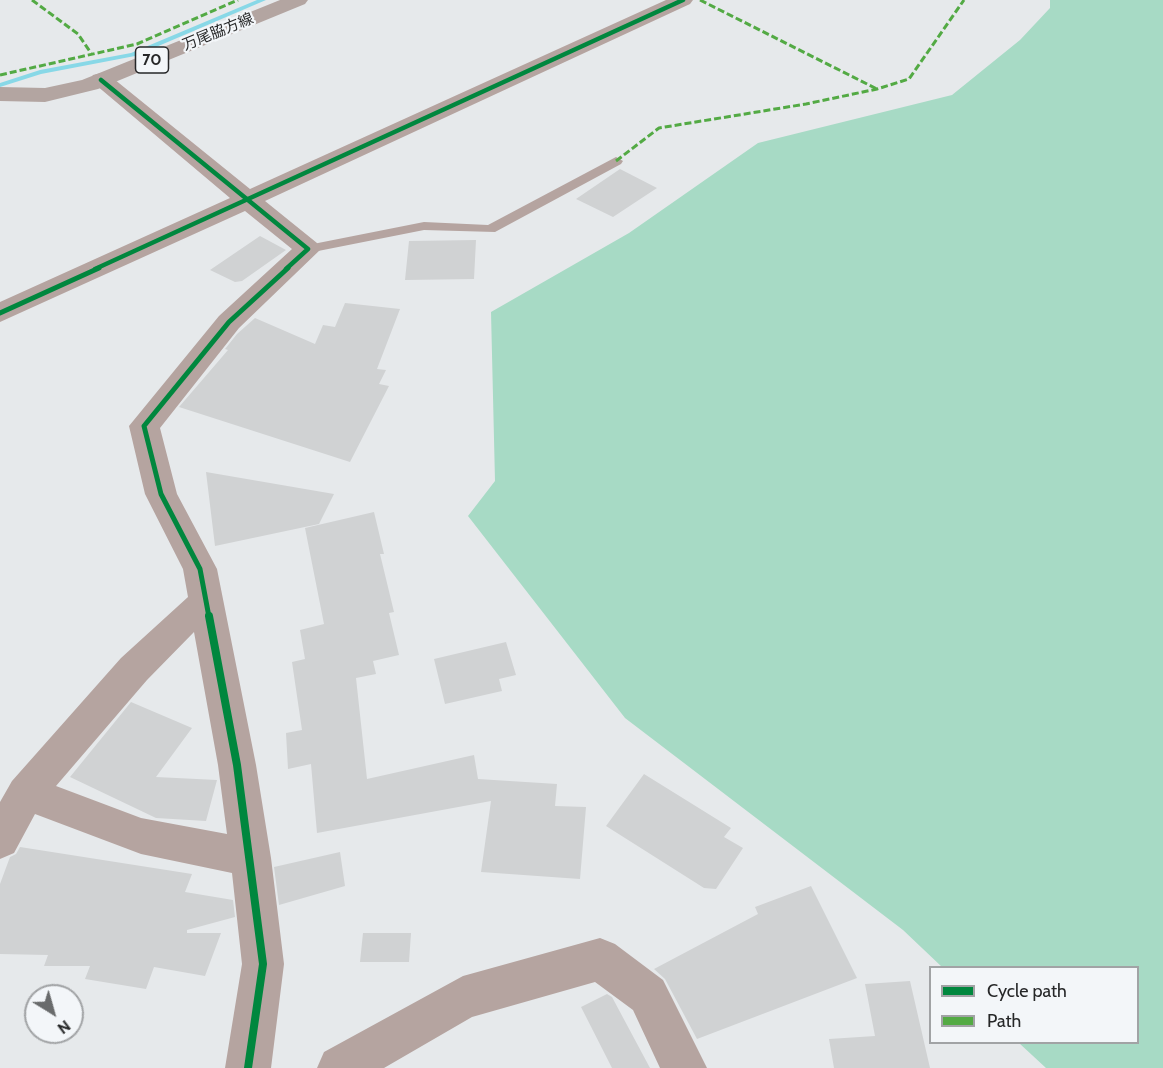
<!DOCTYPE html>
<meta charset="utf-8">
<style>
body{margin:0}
#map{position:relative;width:1163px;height:1068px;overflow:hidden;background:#e6e9eb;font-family:Cabin,sans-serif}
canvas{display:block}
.legend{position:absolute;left:929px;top:966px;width:210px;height:78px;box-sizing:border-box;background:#f3f6f9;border:2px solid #a1a3a5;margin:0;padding:8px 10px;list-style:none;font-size:18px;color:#262728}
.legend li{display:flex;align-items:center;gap:12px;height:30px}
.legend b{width:30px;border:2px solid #a1a3a5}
.north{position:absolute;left:24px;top:984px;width:60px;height:60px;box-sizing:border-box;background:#f3f6f9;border:2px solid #a1a3a5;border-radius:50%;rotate:143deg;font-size:16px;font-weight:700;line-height:24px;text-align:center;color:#262728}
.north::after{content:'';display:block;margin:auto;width:21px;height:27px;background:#696b6c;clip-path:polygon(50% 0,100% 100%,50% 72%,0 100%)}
</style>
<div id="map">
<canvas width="1163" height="1068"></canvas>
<ul class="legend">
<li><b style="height:8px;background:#00873e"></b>Cycle path</li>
<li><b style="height:8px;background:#53aa44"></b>Path</li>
</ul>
<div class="north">N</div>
</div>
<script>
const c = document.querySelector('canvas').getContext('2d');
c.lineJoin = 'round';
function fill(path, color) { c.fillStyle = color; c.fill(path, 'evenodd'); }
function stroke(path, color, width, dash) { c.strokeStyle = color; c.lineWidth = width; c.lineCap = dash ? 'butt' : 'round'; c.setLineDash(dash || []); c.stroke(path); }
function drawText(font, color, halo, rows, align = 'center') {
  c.font = font + ' Cabin,"Noto Sans JP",sans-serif'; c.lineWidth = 4.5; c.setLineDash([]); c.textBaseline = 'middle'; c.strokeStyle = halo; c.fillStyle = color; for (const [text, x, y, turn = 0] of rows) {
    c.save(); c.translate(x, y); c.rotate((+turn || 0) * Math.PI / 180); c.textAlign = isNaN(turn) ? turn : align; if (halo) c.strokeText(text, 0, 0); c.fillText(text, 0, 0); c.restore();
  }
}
fill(new Path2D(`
 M1050,0h113v1068h-117l-27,-25 119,-1v-74l-196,-1 -39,-37 -278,-212 -157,-202 27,-35 -4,-169 138,-79 129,-90 194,-48 68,-55 30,-32z`), '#a7dac5');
fill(new Path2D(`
 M257,0h9l-131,56 -94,18 -41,13v-4l40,-13 91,-17z`), '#88d8e7');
fill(new Path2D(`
 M620,169l37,19 -44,29 -37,-18z
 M260,236l26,14 -44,31 -7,1 -25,-12z
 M476,240l-2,39 -69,1 4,-39z
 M345,303l55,6 -23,60 9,1 -7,14 10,2 -39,76 -171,-55 49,-57 -3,-1 12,-15 18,-16 60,26 8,-19 12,2z
 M206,472l128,22 -15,30 -104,22z
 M374,512l10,42h-4l14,58 -5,1 10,42 -26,6 3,13 -20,4 11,101 107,-24 4,24 79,5 -2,22 31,1 -6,72 -99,-7 10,-71 -174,32 -6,-69 -23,5 -2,-36 16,-3 -10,-68 13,-3 -5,-29 24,-6 -19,-96z
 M506,642l10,33 -17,4 3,12 -57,13 -11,-45z
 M131,702l61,26 -36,49 61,3 -11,41 -50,-3 -86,-41z
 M644,774l87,54 -7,9 19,11 -27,41 -12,-1 -98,-62z
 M20,847l172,27 -7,18 48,8 2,17 -48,13v3h34l-16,43 -51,-9 -8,22 -61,-10 5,-13h-46l4,-11 -48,-1v-70l10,-27 6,-3z
 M340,852l5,34 -66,19 -5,-38z
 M811,886l46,92 -160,61 -32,-60 -11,-10 104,-55 -3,-7z
 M363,933h48l-2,29h-49z
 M910,981l20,87h-96l-5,-29 46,-3 -10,-52z
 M607,994l5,3 38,71h-38l-31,-61z`), '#d0d2d3');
fill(new Path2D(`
 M616,157l7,4 -2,3 -126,68 -71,-2 -116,23 -7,-4 7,-4 116,-23 64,3z`), '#b5a4a0');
fill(new Path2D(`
 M666,0h27l-3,4 -425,197 52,42 4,6 -82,79 -79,100 17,66 40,75 39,196 15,93 13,106 -13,104h-46l17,-104 -10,-91 -91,-19 -106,-40 -21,39 -14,6v-57l12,-21 109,-123 67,-61 -5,-28 -38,-75 -16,-68 90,-110 73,-67 -47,-38 -245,111v-20l230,-104 -140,-118 3,-5 8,-2 8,2 141,114zM194,632l24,133 9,69 -86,-16 -85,-32 91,-106z
 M600,938l15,6 48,36 44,88h-47l-27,-58 -38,-28 -123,35 -88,51h-67l7,-16 139,-76z`), '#b5a4a0');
fill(new Path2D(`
 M280,0h28l-3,4 -207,85 -53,13 -45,-1v-14l45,1 37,-8z`), '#b3a5a1');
stroke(new Path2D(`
 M32,0l46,34 13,19
 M700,0l177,89
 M0,75l137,-31 101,-44
 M616,161l43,-33 147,-24 71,-15 32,-10 55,-79`), '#53aa44', 3, [7, 3]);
stroke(new Path2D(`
 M101,80l207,169 -22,20
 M95,269l588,-269`), '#00873e', 4.5);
stroke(new Path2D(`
 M0,313l99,-45
 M209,617l-9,-48 -39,-75 -17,-68 85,-104 59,-54`), '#00873e', 5);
stroke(new Path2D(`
 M209,616l28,149 26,199 -15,104`), '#00873e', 8);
drawText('15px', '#262728', '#f3f6f9', [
 ["万尾脇方線",218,32,-22]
]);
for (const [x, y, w] of [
 [152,60,33]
]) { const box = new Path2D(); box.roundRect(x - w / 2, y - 13, w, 26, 4.5); c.fillStyle = '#f3f6f9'; c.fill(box); stroke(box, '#262728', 1.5); }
drawText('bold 16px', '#262728', null, [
 ["70",152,60]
]);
</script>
